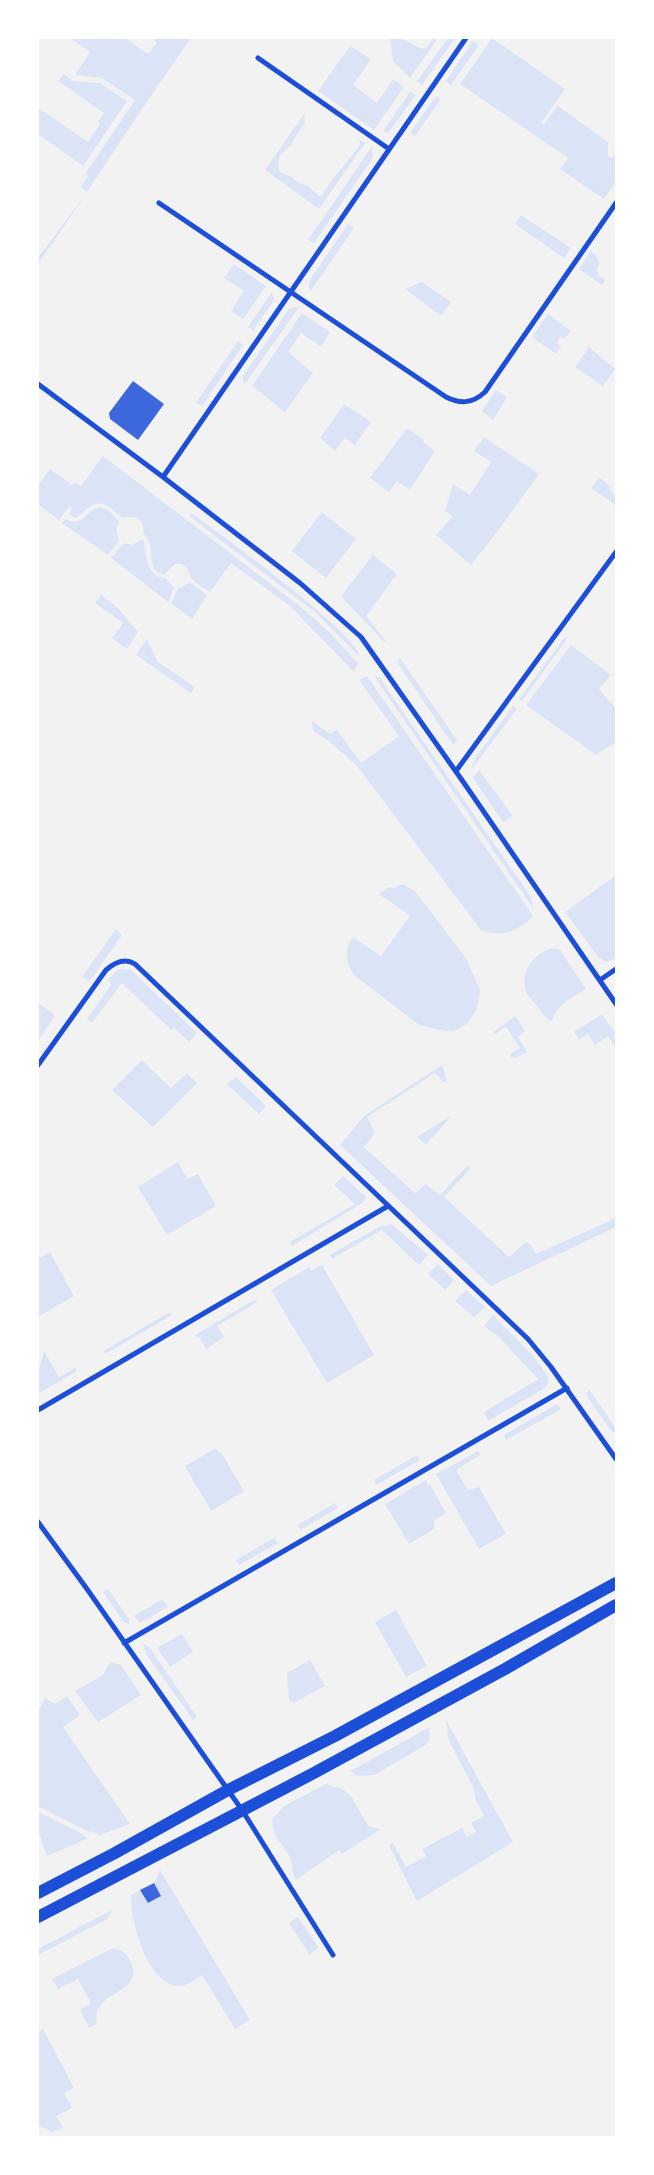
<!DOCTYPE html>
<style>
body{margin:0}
#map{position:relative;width:654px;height:2175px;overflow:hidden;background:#f2f2f2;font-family:"Sofia Sans Condensed",sans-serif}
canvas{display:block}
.frame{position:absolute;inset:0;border:39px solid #fff;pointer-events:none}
</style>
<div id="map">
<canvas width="654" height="2175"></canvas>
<div class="frame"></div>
</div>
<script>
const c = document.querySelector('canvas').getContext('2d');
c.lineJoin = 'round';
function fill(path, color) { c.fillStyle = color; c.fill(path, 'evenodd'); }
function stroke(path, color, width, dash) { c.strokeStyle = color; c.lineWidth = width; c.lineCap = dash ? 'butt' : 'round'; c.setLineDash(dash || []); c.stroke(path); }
fill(new Path2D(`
 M70,38h55l23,16 9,-11 -3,-3 2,-2h35c-53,74 -101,152 -153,226v-6l49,-66 -6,-5 7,-11 -3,-2 50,-74 -33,-22 -27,-3 15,-23z
 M390,38c17,-1 20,8 35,11l9,-11h4l-28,40 -17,-17z
 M448,38h7l-33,47 -5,-4z
 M492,38l73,51 -24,34 3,1 14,-18 50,36v14l5,2 3,-5v28l-12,18 -44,-30 8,-11 -108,-74z
 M473,41l6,4 -28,40 -5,-4z
 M350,46l21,13 -18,26 24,18 16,-24 11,8 -30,43 -56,-39z
 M64,74l9,7 27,2 27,18 -44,65 -45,-32v-22l2,-3 48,33 12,-18 -2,-2 6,-9 -46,-32z
 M410,92l6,3 -28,38 -5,-2z
 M436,96l5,3 -26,37 -5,-3z
 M304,114l1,9c-7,9 -8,11 -13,20 -5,10 -16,7 -13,27l2,3 9,3 9,7 9,3 11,10 3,-1c11,-18 25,-33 38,-50l-1,-6 6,4 -46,66 -54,-39z
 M372,146l1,9 -2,6 -57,82 -6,-3z
 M521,215l50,33 -7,10 -49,-34z
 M348,224l6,4 -44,64 -1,-7 2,-7z
 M591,250l9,12 -3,7 2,7 6,4 -3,5 -23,-16z
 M234,264l32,22 -23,33 -12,-8 13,-20 -20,-13z
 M422,282l29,20 -10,14 -36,-27z
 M272,292l2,8 -21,31 -5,-4z
 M300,306l-56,79 -1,-9 46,-67z
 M302,313l28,19 -9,15 -20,-14 -13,19 25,21 -28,39 -33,-26z
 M548,314l23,17 -6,8 -5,-2 -3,6 4,3 -5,8 -24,-17z
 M238,341l5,4 -40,60h-3l-4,-2z
 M589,347l26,22 -12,17 -28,-19z
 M496,390l11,7 -14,23 -11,-9z
 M344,404l27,18 -16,23 -10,-7 -10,13 -15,-13z
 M407,428l17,12 -1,2 12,9 -25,39 -13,-9 -8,11 -19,-14z
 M484,437l55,37 -45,62 -23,29 -35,-30 17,-19 -8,-5 8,-27 17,11 21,-33 -17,-11z
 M103,456l199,152 25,22 31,33 -4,9 -64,-66 -59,-43 -21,29c-5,-4 -14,-8 -18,-13 -6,-9 -3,-17 -17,-15l-11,11 -8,-4c-6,-8 -4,-18 -6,-27 -1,-5 -5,-7 -6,-11 -2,-8 0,-12 -9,-16l-13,1c-10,-9 -21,-21 -34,-10 -5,3 -7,8 -13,10l-6,-4 3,-6 -3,-1 -10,13 -21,-16v-19l12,-16 22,16 3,-3 6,4z
 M599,477l12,10 -2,3 7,6v9l-25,-17z
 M100,507l9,3 10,12 -3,8 3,10 -11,15 -46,-32 4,-4c15,10 20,-9 34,-12z
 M322,512l34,27 -30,39 -34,-27z
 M191,513c28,20 165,119 169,144l-45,-45 -126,-96z
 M143,539c4,16 2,38 23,39l8,10 -6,14 -57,-44 13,-15 8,2z
 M373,555l24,19 -31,42 20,25 -2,1 -43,-46z
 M190,582l17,13 -15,24 -21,-16 7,-14z
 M101,595l16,12 21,25 -11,17 -15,-11 11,-15 -28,-20z
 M565,637l2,2 -45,62 -3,-2z
 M147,639l10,22 38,26 -4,6 -55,-38z
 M571,645l40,30 -12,14 17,20v33l-20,13 -70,-50z
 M400,658l57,82 -4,5 -56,-83z
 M367,676l166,240c-14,15 -32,22 -52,14l-124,-164 -27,-24 -17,-11 -1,-10 18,13 7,-4 24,33 38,-27 -40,-56z
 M374,676l5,1 2,3 150,217 2,11z
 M513,706l4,3 -46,61 5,-13z
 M479,770l34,46 -10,6 -30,-44z
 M616,875v83l-10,4 -7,-4 -34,-46z
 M400,885h4l11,6 51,67 14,32 -3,19 -9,14 -14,8h-8l-27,-6 -65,-50c-9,-13 -10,-26 -1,-38l28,19 29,-40 -31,-22 10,-7 5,1z
 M116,929l6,6 -32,46 -8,-4z
 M555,948l5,2 26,39c-14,9 -29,15 -34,32 -7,-3 -10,-8 -14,-14 -4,-5 -10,-10 -12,-16 -7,-20 10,-41 29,-43z
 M119,969l12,1 66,63 -8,9 -15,-14 -3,2 -49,-47 -30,40 -5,-4 24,-34 -3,-6z
 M38,1003l16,11v3l-16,24z
 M602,1014l14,20v15l-8,-13 -13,9 -7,-11 -9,6 -5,-8z
 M516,1016l9,15 -7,6 9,15 -11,6 -5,-1 -1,-3 10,-6 -14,-21 -11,7 -2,-2z
 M142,1060l29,28 16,-15 10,10 -44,44 -41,-37z
 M442,1065l5,16 -4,1 -8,-9 -68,44 7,14 -1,5 -9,11 51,46 11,-9 14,11 28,-30 3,3 -27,29 65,60 17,-15 4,2 6,10 80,-36v9l-125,59 -151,-141 24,-29z
 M236,1077l30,29 -7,8 -32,-30z
 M452,1115l-26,30 -9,-8z
 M178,1162l9,17 11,-5 18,32 -49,29 -29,-48z
 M343,1176l23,21 -2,5 -72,44 -2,-4 65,-38 -21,-19z
 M391,1224l37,31 -9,10 -37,-35 -50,29 -2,-4 49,-28z
 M50,1252l24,44 -36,21v-58z
 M438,1264l16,16 -9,10 -17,-16z
 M322,1265l52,90 -47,28 -56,-93 38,-23 2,4z
 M466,1290l19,17 -11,10 -19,-16z
 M256,1299l1,3 -40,24 7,11 -18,12 -7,-12 -2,1 -2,-3z
 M170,1312l2,3 -67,39 -2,-3z
 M493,1315c12,13 54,51 56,67l-4,6 -57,33 -4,-9 54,-33 -40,-43 -14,-10z
 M44,1351l15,26 16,-9 2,3 -39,23v-20z
 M589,1389l27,40v4l-5,-2 -25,-36z
 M557,1404l4,5 -55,31 -2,-5z
 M216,1448l3,5 2,-1 23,39 -33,20 -26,-45z
 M478,1451l2,4 -24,15 12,20 11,-3 27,47 -27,15 -43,-75z
 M417,1455l3,5 -44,25 -2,-5z
 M426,1480l2,5 2,-1 16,29 -12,8v8l-25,15 -24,-40z
 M335,1503l3,5 -38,22 -2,-5z
 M274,1538l4,5 -39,22 -3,-5z
 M108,1589l21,30 1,6 -7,-4 -20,-29z
 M163,1599l5,8 -28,16 -6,-7z
 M396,1610l31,56 -21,11 -31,-55z
 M182,1634l11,18 -23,15 -13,-19z
 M143,1643l7,5 47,69 -4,3 -47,-66z
 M310,1660l15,26 -32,17 -4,-2 -2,-28z
 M110,1662l11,3 20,30 -43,27 -23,-31 28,-16z
 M67,1696l13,19 -17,12 67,97 -30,11 -9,-4 -2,1 -51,-26v-94l7,-14 10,6z
 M446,1720l67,122 -96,59 -28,-56 4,-2 13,24 20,-11 -4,-7 40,-21 5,9 9,-5 -5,-9 13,-7 -8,-16 -3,-13 -24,-46z
 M430,1727l-1,13 -3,5 -52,30 -17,1 -7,-5z
 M326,1784l16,5 9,7 17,30 13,3 -39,25 -3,-4 -43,30c-4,-6 -3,-12 -5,-19 -4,-15 -22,-25 -18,-43l11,-12z
 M38,1812l45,22 4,5 -40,17 -9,-26z
 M160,1870l90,150 -15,9 -33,-54c-7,4 -16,12 -24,11 -31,-2 -48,-66 -47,-91l9,-5 8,13 13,-7 -7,-13z
 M112,1910l-5,9 -69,36v-6z
 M298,1917l20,30 -8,8 -21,-32z
 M111,1949c10,0 14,2 19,11 18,36 -41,29 -33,64l-8,4 -9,-18 11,-7 -13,-24 -20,10 -6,-10z
 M43,2029l31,59 -10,5 8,15 -16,8 7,12 -11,4 -14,-7v-93z`), '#dbe4f7');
fill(new Path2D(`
 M133,381l31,23 -26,36 -28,-21 -1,-6z
 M154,1883l7,13 -13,7 -8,-13z`), '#3d67dc');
stroke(new Path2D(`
 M258,58l131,91
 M159,203l287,194c14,7 26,7 39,-5l131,-189
 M38,384l125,93 137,106 61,54 103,146 152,221
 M163,477l303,-439
 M456,771l160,-219
 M600,980l16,-11
 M38,1065l68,-95c8,-7 18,-13 29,-6l393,375 23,28 65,92
 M38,1410l350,-204
 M38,1522l49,67 155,221 91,145
 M124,1643l443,-255`), '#1d4ed8', 5);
stroke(new Path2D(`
 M38,1893l77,-40 113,-63 107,-54 281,-153
 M38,1917l274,-143 193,-105 111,-64`), '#1d4ed8', 12);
</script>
